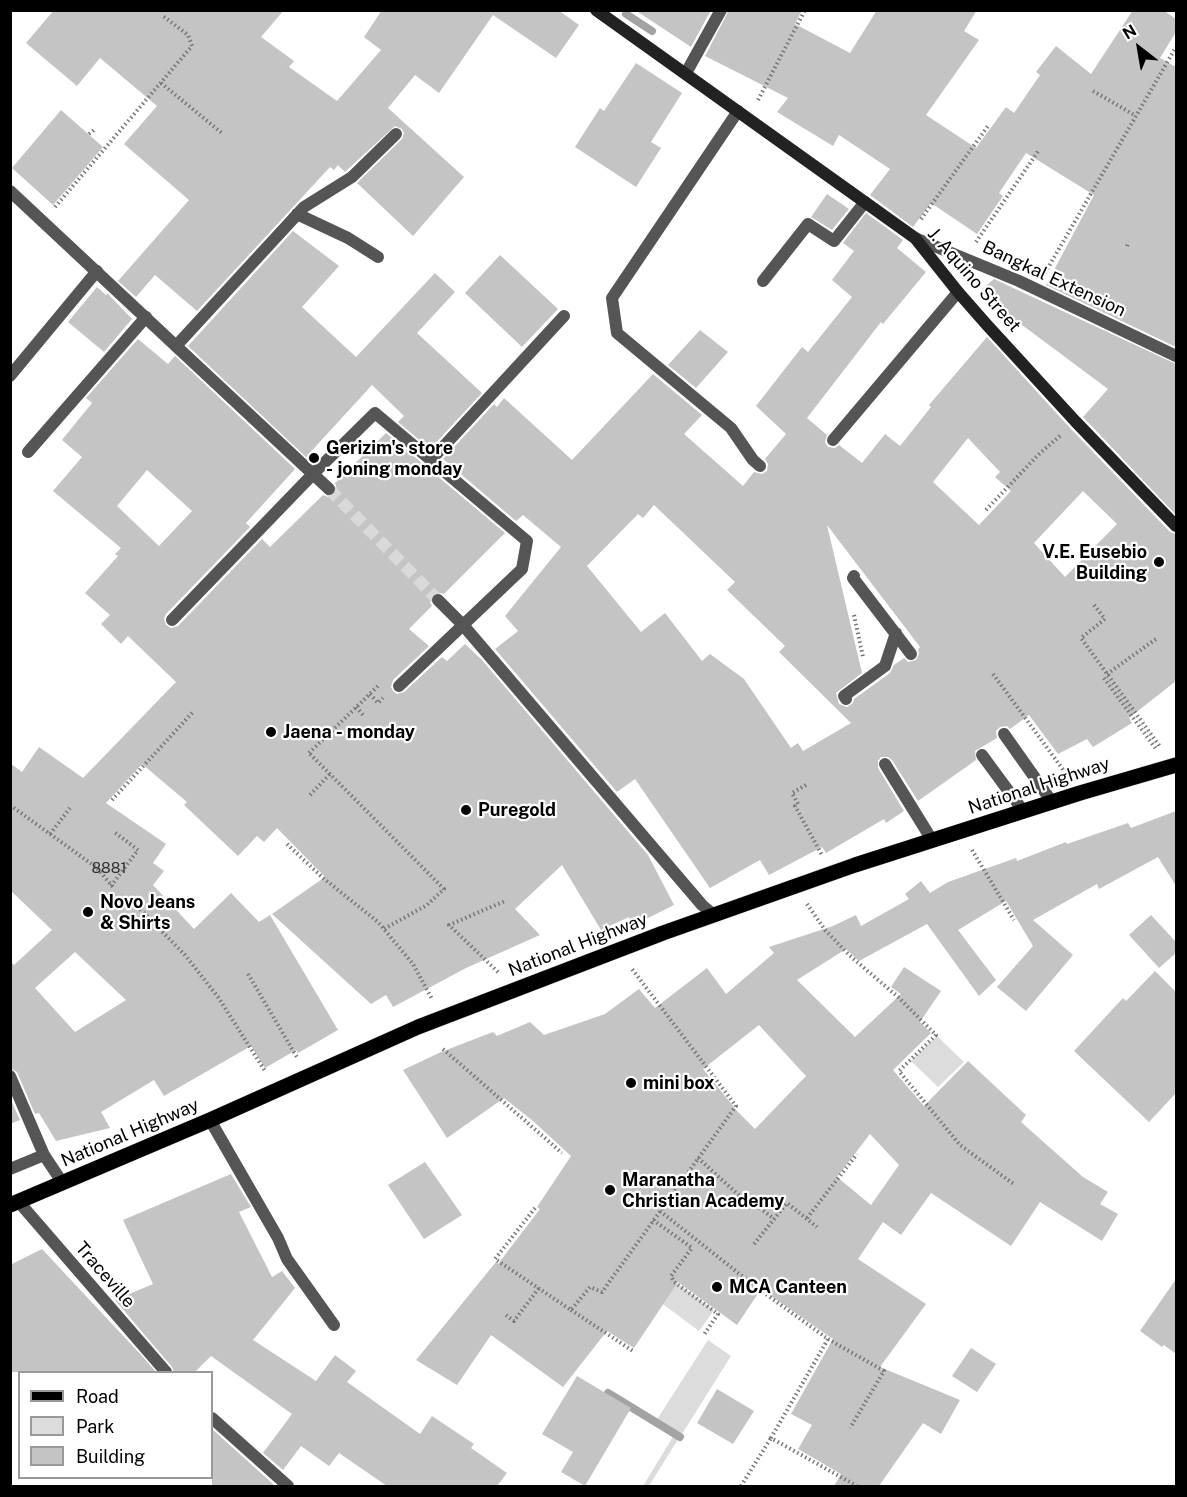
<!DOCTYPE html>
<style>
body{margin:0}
#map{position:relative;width:1187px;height:1497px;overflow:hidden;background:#fff;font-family:"Public Sans",sans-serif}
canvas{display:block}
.frame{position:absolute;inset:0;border:12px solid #000;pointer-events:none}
.legend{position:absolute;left:18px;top:1371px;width:195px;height:108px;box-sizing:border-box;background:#fff;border:2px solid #999;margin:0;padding:8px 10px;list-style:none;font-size:18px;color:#000}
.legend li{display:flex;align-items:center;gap:12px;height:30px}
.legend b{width:30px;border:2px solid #999}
.north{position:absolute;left:1109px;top:18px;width:60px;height:60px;-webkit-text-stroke:4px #fff;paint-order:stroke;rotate:329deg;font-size:16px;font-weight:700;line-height:24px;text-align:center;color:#000}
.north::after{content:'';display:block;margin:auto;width:21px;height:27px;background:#000;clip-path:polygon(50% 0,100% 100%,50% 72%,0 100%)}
</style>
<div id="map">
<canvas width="1187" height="1497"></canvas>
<div class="frame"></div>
<ul class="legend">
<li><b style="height:8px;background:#000"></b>Road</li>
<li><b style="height:16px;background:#dcdcdc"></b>Park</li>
<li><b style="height:16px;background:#c4c4c4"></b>Building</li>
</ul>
<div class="north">N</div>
</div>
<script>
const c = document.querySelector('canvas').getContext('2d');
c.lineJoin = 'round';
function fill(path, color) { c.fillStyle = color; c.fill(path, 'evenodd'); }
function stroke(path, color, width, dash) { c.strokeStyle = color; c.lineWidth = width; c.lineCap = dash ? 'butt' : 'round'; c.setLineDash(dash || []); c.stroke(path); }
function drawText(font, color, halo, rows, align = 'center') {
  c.font = font + ' "Public Sans",sans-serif'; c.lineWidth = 4.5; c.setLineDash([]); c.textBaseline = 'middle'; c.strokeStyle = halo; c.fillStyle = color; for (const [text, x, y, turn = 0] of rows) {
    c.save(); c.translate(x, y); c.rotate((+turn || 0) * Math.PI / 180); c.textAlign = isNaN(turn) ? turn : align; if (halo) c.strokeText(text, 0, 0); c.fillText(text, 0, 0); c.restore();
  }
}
fill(new Path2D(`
 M937,1036l27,26 -26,25 -27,-26z
 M675,1282l39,28 -15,21 -39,-29z
 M708,1340l23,16 -51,81 -24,-16z
 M674,1435l5,3 -30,48h-6z`), '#dcdcdc');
stroke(new Path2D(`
 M626,14l26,17
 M608,1393l72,44`), '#a3a3a3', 8);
fill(new Path2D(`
 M54,10h230l-23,27 33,24 -5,6 48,34 44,-51 -17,-13 18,-27h176l21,15 -23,33 -63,-43 -54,78 -24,-18 -27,33 76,69 -51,59 -56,-53 45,-44 2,-6 -2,-4 -7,-3 -48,44 -2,2 -7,-7 -4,5 -4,-3 -133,144 -42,-36 -19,22 -18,-16 71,-81 -65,-56 33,-38 -57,-48 -23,28 -51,-43z
 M635,10h76l-20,37z
 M729,10h73l-7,14 55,29 27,-43h100l-13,21 15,9 -53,75 50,33 30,-41 8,6 26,-38 -4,-3 20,-26 35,28 42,-64h30l13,9v13l-16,26 16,9v280l-130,-62 48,-90 -68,-42 -27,40 4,3 -26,38 -46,-31 -18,24 -43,-32 20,-26 -51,-34 -6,11 -56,-34 11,-14 -83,-42z
 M636,63l46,30 -31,49 10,6 -25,39 -61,-40 25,-39 4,3z
 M61,110l42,37 -50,58 -41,-37z
 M827,194l22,15 -17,21 -21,-13z
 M866,213l37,27 -6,8 29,24 -43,52 -2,-2 -74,96 20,17 -2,7 3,5 7,1 4,-3 23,18 23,-29 15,12 31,-39 -2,-2 58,-68 83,91 100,104 6,2v147l-47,37 3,5 -39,24 -6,-8 -29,15 -29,-39 -19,14 -3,-3 -7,1 -4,4 1,7 -22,13 1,9 -58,41 -26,-41 -4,-3h-7l-3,4v7l26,43 -18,12 -2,-4 -58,34 -4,-6 -53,28 -9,-15 -50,28 -75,-109 -18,13 -122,-143 23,-18 -13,-15 56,-69 -38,-32 -7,6 -73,-62 51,-55 3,3 7,-9 68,62 81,-86 49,41 -18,19 59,52 11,-14 8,2 5,-3 1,-7 -3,-5 21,-25 -30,-28 46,-59 6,5 44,-55 -20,-17 22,-29 -11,-8zM968,438l32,34 -5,5 16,14 -32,34 -46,-43zM1083,491l34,33 -52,53 -31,-34zM654,505l81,77 -8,8 58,56 -6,6 72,71 -48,28 -5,-8 -7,5 -47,-69 -34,-25 -8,7 -37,-48 -24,19 -54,-66 51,-52 5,4zM827,525l93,122 -2,2 1,5 -3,6 -8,2 -4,-4 -10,7 -4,8 -36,26 -1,4 -6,4 -8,-3 -3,-11 26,-20z
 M293,231l46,35 -37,41 54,50 79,-84 20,19 -38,41 65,60 -52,56 -32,-27 6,-6 -32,-31 -66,72 -118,-111z
 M500,255l58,54 -36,38 -57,-54z
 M994,279l182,85v151l-93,-98 25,-28 -98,-73 -28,-27z
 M97,287l9,8 1,-2 25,26 -28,33 -36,-30z
 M700,330l28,22 -32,36 -28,-23z
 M138,339l30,25 7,-8 120,113 -49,54 4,4 -84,87 -2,5 2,6 5,3 7,-2 84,-87 8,8 53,-52 5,2 7,-2 2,-5 -2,-7 51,-50 119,100 -61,61 -8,-2 -4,3 -2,7 2,4 -23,23 20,17 -36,34 -2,7 2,4 4,3 7,-2 38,-35 5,4 18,-17 17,16 166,195 26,50 -42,21 -3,-9 -28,13 -39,-65 -47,44 25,26 -74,33 -73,39 -7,-12 -15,9 -99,-90 53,-37 -48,-49 -13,14 -7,-6 -19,20 -54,-51 3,-3 -45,-38 -36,39 60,41 -13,19 11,8 -11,14 41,44 37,-36 28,29 11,-7 68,115 -40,23 -2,-3 -31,18 -14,-22 -87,50 -10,-16 -53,32 9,16 -54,13 -17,-28 -4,1 -18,-42 -7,-4v-107l4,4 38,-35 -42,-40v-127l12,9 17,-25 44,31 93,-96 -48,-46 -7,8 -20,-20 9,-9 -25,-22 33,-37 -3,-2 6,-6 -68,-57 29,-34 -20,-17 30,-37 -6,-5zM147,470l45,41 -33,35 -42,-40zM75,952l51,48 -51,32 -40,-44z
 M1176,811v75l-18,-29 -59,32 -2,-5 -64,36 40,35 -47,56 -29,-24 36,-41 -27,-45 -48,29 38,50 -17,16 -52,-72 -68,37 -13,-12 -49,31 58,57 46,-43 -10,-7 13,-20 37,24 -21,31 11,11 -38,37 31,36 44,-45 58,54 -5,7 62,55 25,15 -8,12 18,10 -16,27 -62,-39 -29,44 -80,-53 -30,42 -18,-13 -25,37 68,45 -46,63 80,33 -19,34 -18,-11 -44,63h-45l7,-12 -43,-25 14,-24 -21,-11 42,-75 -72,-50 -24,36 -59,-43 -44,66 -27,-17 -44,56 -72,-52 -34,50 -41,-25 80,-98 2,2 42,-55 -3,-2 34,-51 -38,-35 -29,-23 -57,40 -44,-68 38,-18 52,-20 4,4 33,-14 14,13 61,-21 34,-25 16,19 52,-40 19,26 48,-41 -5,-6 64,-21 23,-11 5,11 48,-27 -4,-5 16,-13 9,12 18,-11 68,-24 1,3 49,-19 1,2 61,-21 3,5zM759,1025l47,51 -51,53 -17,-17 -35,-43zM870,1134l29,31 -28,40 -34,-28z
 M1151,915l25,27v11l-17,15 -30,-33z
 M1155,971l21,21v101l-27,29 -75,-71 49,-53 3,3z
 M10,1098l10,22 -10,4z
 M425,1162l37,53 -38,24 -36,-54z
 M231,1174l20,33 -12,5 33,65 10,-6 13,17 -42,52 63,41 19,-26 21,16 -9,11 73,52 12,-18 42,28 -3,4 36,25 -10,13h-110l-48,-33 -10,13 -28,-20 -18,24 -20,-17 29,-39 -81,-58 -16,16h-21l-2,-5 -57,-67 38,-16 -30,-64z
 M42,1249l100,107 14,16h-146v-107z
 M1176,1279v75l-12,-9 -2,2 -22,-16z
 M971,1348l25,16 -19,28 -25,-16z
 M577,1376l54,32 -46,78 -24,-14 12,-20 -31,-18z
 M717,1389l37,22 -21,33 -36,-21z
 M212,1429l61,55 1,2h-62z`), '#c4c4c4');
stroke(new Path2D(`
 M329,489l109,111`), '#d9d9d9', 12, [12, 6]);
const primary = new Path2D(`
 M10,1205l200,-85 208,-93 245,-94 192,-68 225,-72 96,-28`);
stroke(primary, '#dbdbdb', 16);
stroke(new Path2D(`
 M161,83l62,51
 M1093,91l43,25
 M758,100l47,-90
 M89,134l5,-4
 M55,207l137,-161 -4,-11 -25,-19
 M921,219l67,-93
 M976,242l63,-92
 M1127,246l1,-3
 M1045,273l131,-226
 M986,510l52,-55 24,-21
 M1094,605l11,14 -24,19 80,110
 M854,615l9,42
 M993,674l74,101
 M1107,674l49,-35
 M1104,678l52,71
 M370,694l8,9 5,-5
 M356,707l7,8
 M309,753l69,-67
 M310,754l134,135 -17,16 -43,24
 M806,785l-14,8 6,11 -3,2 27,49
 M310,795l20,-21
 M112,800l81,-88
 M10,805l87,63 16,19
 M50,834l20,-26
 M287,844l36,34 55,44 35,42 19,35
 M972,850l42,70
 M111,886l27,-36 -25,-19
 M807,904l18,26 24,25 49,42 38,38 -37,36 61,74 55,40
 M137,906l48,49 33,42 47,74
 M498,972l-49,-47 56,-24
 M248,974l50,85
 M443,1049l119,104
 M698,1158l44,40 4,-1 28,22
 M535,1208l-40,51 76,51 19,-23 12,5 134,-186 -104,-137
 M660,1211l96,76 72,52 -57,99 86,48
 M807,1218l50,-64
 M653,1220l39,28 -21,28 3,6 44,32 -15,22
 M754,1244l33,-41 30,24
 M571,1310l62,41
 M506,1315l8,6 25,-33
 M828,1339l56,32 -34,57
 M741,1486l30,-48`), '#777', 4, [1.5, 3]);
stroke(new Path2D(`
 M686,73l35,-63
 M738,111l-126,187 5,35 114,95 22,32 7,6
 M297,214l51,24 30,19
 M763,281l45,-57 26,17 31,-39
 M176,346l128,-139 48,-30 44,-43
 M10,376l87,-105
 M833,440l125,-148
 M28,452l118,-135
 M431,460l133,-144
 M313,474l62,-61 152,128 -5,28 -59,56
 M854,576l-1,2 58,76
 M846,699l-2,-3 41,-30 11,-33
 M1004,734l48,68
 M982,755l42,57
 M885,764l47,76
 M10,1076l34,79 18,27
 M210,1120l68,118 9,21 47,66
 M10,1169l34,-14`), '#555', 12);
stroke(new Path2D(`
 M10,191l319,298
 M915,238l104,43 157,75
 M438,600l25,25 239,280 12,10
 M172,620l141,-146
 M399,686l64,-61
 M18,1201l148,171
 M212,1418l76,68`), '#555', 12);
stroke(new Path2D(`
 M596,10l319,228 43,54 29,33 89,97 100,104`), '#222', 12);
stroke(primary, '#000', 15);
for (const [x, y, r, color] of [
 [314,458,6,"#000"],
 [1159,562,6,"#000"],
 [271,732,6,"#000"],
 [466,810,6,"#000"],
 [88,912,6,"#000"],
 [631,1083,6,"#000"],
 [610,1190,6,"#000"],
 [717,1287,6,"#000"]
]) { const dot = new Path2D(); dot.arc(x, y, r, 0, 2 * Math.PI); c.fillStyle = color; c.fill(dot); stroke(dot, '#fff', 2); }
drawText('15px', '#313131', null, [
 ["8881",109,868]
]);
drawText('18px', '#000', '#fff', [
 ["Bangkal Extension",1054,279,25],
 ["J. Aquino Street",974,280,49],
 ["National Highway",1039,786,-18],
 ["National Highway",578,945,-21],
 ["National Highway",130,1133,-23],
 ["Traceville",105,1275,49]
]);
drawText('bold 18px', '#000', '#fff', [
 ["Gerizim's store",326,448],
 ["- joning monday",326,469],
 ["V.E. Eusebio",1147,552,"right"],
 ["Building",1147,573,"right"],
 ["Jaena - monday",283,732],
 ["Puregold",478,810],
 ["Novo Jeans",100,902],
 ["& Shirts",100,923],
 ["mini box",643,1083],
 ["Maranatha",622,1180],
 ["Christian Academy",622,1201],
 ["MCA Canteen",729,1287]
], 'left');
</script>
